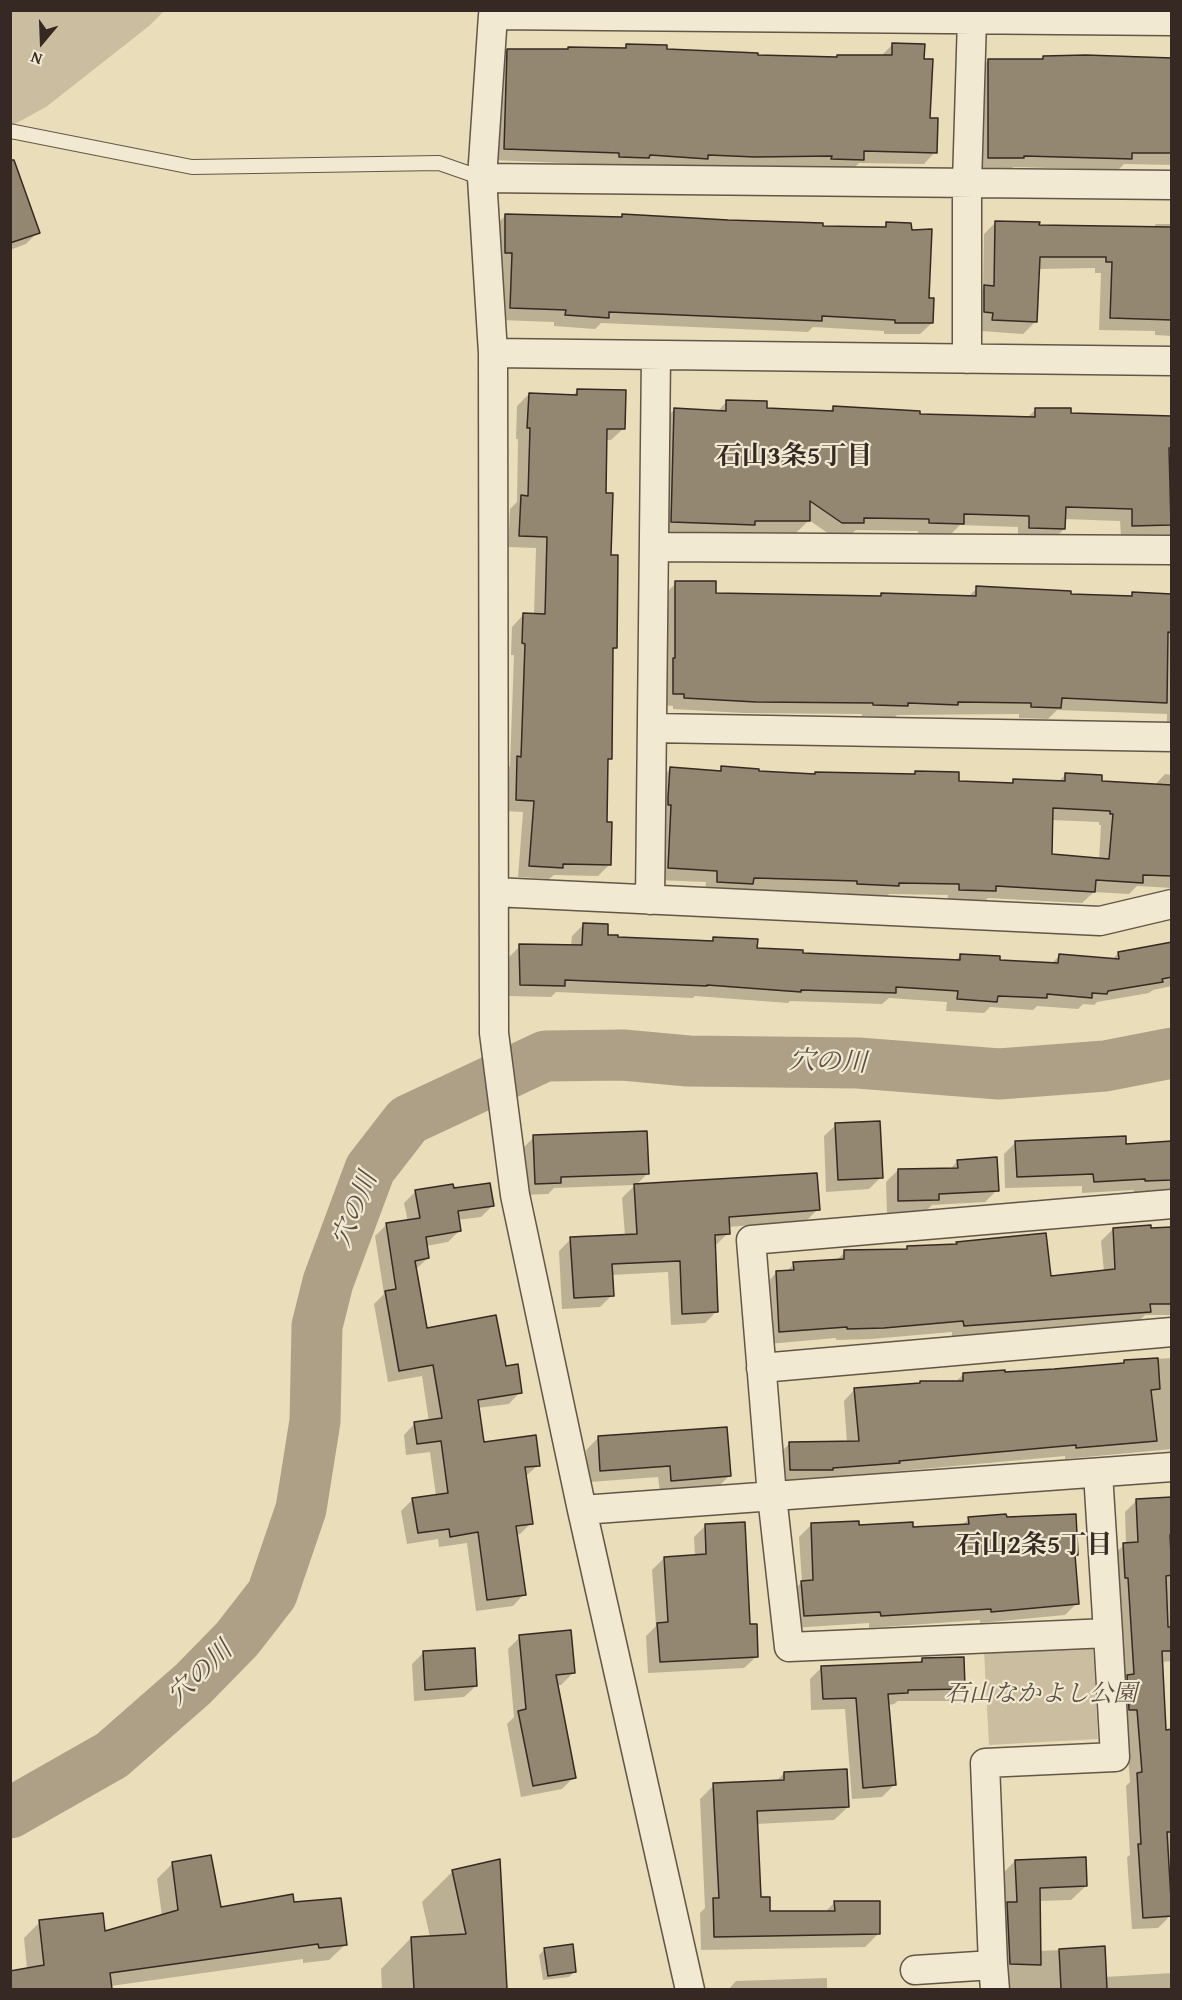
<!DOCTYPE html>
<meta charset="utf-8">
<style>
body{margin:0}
#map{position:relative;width:1182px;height:2000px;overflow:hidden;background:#eaddb9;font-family:"Gentium Book Plus",serif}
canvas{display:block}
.frame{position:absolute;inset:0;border:12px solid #362923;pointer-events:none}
.north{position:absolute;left:12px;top:12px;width:60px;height:60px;-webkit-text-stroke:4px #f1e9d2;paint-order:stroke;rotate:199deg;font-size:16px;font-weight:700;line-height:24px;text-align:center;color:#362923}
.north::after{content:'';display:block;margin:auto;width:21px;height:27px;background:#362923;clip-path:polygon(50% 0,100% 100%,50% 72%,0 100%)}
</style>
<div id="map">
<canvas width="1182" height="2000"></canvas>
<div class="frame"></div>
<div class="north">N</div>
</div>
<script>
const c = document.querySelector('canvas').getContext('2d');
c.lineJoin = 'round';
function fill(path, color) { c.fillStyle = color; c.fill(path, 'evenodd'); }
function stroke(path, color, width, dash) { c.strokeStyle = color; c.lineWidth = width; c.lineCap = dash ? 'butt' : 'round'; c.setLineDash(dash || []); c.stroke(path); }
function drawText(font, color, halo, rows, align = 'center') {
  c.font = font + ' "Gentium Book Plus","Noto Serif JP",serif'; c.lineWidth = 4.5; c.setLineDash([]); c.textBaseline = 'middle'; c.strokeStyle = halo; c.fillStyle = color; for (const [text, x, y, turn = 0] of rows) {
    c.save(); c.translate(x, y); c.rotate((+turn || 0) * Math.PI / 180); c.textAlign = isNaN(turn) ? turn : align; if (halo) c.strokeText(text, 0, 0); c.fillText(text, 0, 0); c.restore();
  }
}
fill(new Path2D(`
 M11,11h153l-15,15 -103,81 -35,19z
 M1093,1645l5,94 -109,6 -5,-94z`), '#cbbea0');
fill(new Path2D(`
 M893,44l30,17 6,58 6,33 -11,12 -65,-1 -8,8 -244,-3 1,-3 -115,-5 3,-98 12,-12h114l4,-4 130,11 80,1 44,-1z
 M1043,57l107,2 1,-2h21v108l-48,-1 -6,6 -105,-3 -2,3 -34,-1v-97l11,-11h52z
 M10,182l28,50 -12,12 -16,6z
 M506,215l113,3 4,-3 199,13 60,1 5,-6 45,100 -12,11h-36v-3l-71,-4 -5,5 -207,-9 -6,6 -41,-3v-4l-55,-2 -5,-93z
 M996,222l42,4 114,2 4,-4h16v112l-17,-1v-4l-56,-1 2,-57h-6v-5l-57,1 -3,53 -12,12 -42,-3v-7h-9l1,-25 10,-10 1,-55z
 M578,390l45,39 -12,11h-5l-1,54 11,154 -5,4 -1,106 -3,4 -2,61 5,41 -12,12 -44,-1 -5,4 -31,-2 5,-65 -18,-1 1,-41 4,-4 4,-111h-3l1,-28 11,-12h11l2,-67 -28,-1 2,-38 7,-7 1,-63h-2l1,-33 12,-12 43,2z
 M727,401l39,8 62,4 5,-6 86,9 107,3 9,-9 34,5 103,3v124l-1,-6 -50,1 -1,-16 -56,-2v10l-12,12 -34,-1v-13l-58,-2 -10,10 -32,-1v-3l-62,-1 -6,5 -21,-1 -20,-14 -13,13 -51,-1 -4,4 -81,-3 3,-112 12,-12 42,3z
 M676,583l39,11 163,4 3,-4 87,3 9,-9 92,7 61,2 3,-3 39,1v132h-5v-13l-110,-4 -9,9 -29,-1v-4l-122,1 -3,3 -32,-2v-2l-119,-1 -70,-4v-3l-12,-1 3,-110z
 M671,768l47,4 4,-4 36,4 56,3h98l3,-3 43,11 52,2 4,-4 44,1 8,-8 34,8 54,4 11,-12 7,1v113l-35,-2 -8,8 -35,-2 -12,11 -94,-5 -5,5 -36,-2 1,-6 -59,-1 -3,3 -40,-2v-2l-101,-3 -5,5 -35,-2 1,-11 -49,-2 2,-100zM1051,820l48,2v3h2l-2,35 -49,-4z
 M584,924l22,12 10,3 94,3 4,-4 42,11 45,5 153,8 7,-7 37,7 53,2 9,-9 52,5 6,-7 54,-11v44l-19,4 -4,3 -52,9 -3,3 -11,-1 -5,5 -41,-3 -4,4 -43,-3 -6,6 -38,-2 1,-9 -58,-4 -7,6 -92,-3 -2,2 -93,-7 -2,2 -137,-6 -5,5 -43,-1v-38l12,-12h51l1,-10z
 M836,1125l45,52 -12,12 -43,3 -2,-56z
 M534,1137l113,37 -12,12 183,23 -12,12 -78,6v6l-12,12 -2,1 3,65 -12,12 -34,2 -3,-53 -57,3 1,20 -12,12 -38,2 -3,-58 12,-12 54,-3 -3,-38 13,-13 -81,3 -6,6 -24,1 -2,-46z
 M1016,1142l109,4 47,-3v46l-38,4v-3l-52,3v-7l-77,2 -1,-34z
 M958,1161l39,29 -12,12 -53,3 -6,6 -39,2 -1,-31 12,-12 52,-1z
 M453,1190l39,16 -11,11 -24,3 2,11 -11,11 -22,4 2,12 -12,11 10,61 78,38 16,24 -11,12 -32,4 6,36 55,21 -13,12 6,46 -11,11 -4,1 8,59 -11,12 -37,5 -9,-68 -28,4 -1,-8 -31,5 -6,-33 12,-12 23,-3 -6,-44 -24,3 -2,-20 11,-12 14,-1 -7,-46 -34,6 -14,-78 10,-10 -9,-58 11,-11 22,-3 -4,-19 12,-12z
 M1172,1228v87h-27l-8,8 -185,15v-6l-81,7 -35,1v-2l-68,6 -3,-59 11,-12 10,-1 8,-8 42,-3 9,-9 59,-1 4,-3 46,-2 3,-3 92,35 55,-6 -3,-31 12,-12z
 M1172,1358v91l-107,10v-3l-176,16 -3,2 -107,7 -1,-26 12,-12h57l-3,-42 11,-12 63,-4 3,-3h34l8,-7 41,-1 117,-9 3,-4z
 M598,1438l132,37 -12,12 -58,5 -2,-15 -69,5 -3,-32z
 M1172,1498v163l-11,1 4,69 7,66v120h-3l-11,11 -26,1 -5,-72 3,-2 -4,-69 4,-4 -18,-226 12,-11 2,-1 -1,-32 12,-12z
 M969,1519h36l72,35 -4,4 4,45 -12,12 -85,8v-3l-111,8v-5l-77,5 -2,-34 12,-12 -3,-45 12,-12 101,3 50,-3z
 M706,1525l43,101 7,31 -12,11 -96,5 -2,-37 10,-10 -4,-56 12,-12 31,-2 -1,-19z
 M520,1637l53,36 -12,12h-5l18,92 -12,12 -41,8 -14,-73 7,-7 -6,-68z
 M424,1652l52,34 -12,11 -50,4 -2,-37z
 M922,1659l41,30 -12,12h-53l-4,3 -6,1 6,80 -12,12 -30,2 -7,-90 -34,1 -1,-31 12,-12 95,-3z
 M784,1773l64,34 -14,13 -78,4 4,74 9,15 56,-1 10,-10 44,31 -14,14 -164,3 -1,-37 5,-5 -5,-109 14,-14 62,-3z
 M498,1861l8,129h-124l-1,-21 30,-31 19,-1 -8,-35 31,-31z
 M1015,1861l71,25 -15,14 -32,1v50l65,-3 1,29 67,-4v17h-175l4,-115z
 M173,1863l46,46 74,-5 52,41 -16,15 -26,3v-4l-192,27v4h-101v-18l17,-3 -3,-31 16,-16 64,11 58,-17 -5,-37z
 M545,1949l30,22 -6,6 -26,3 -4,-25z
 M827,1978v12h-99l8,-9z`), '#0003');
stroke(new Path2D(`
 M10,1813l102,-58 81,-71 44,-45 35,-45 29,-85 14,-88 2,-95 11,-44 42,-113 38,-49 137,-64 78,-1 65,6 170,2 141,11 106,-8 67,-13`), '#ada086', 51);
const building = new Path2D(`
 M892,43l33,1 -1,15h9l-3,59h8l-1,35 -73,-2v9l-33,-1 1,-3 -77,1 -47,-2v4l-58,-4 -1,3 -30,-1v-4l-115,-4 3,-100h61v-2l58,1v-4l41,1v4l91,4v2l79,2v-2h55z
 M1086,55l86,3v95h-40v6l-108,-3v2h-36v-99h55v-3z
 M10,160h4l26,73 -30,10z
 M505,214l117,3v-3l106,6 95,3v3l63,1v-5l25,1 1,7 20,-1 -3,69h5l-1,25h-38v-3l-73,-4v5l-213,-9v6l-44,-3 1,-5 -56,-2 2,-55h-7z
 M995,221l45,1 -1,3 133,2v93l-62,-2 2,-56h-6v-5h-66l-3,65 -45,-2 1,-7 -9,-1v-27l10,1z
 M577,389l49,1 -1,39h-18l-1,64h7l-2,62h7l-1,93h-4l-1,111h-4l-1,63h5l-1,43 -48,-1v4l-34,-2 5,-65 -18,-1 1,-44 4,1 4,-113 -3,-1 1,-30 22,1 2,-77 -28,-1 2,-41 7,1 2,-68h-3l2,-35 48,2z
 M726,400l41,1v7l66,3v-5l87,5v3l115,3v-9h36v5l101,3v32h-3l2,77 -39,1v-17l-66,-2 -1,22 -36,-1v-12l-65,-2v10l-35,-1v-4l-65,-1v5h-22l-32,-22v20h-55v4l-84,-3 3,-114 52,3z
 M675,581h41v12l165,3v-3l95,3v-10l95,5v3l61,2v-4l40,2v39l-4,-1 -1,71 -105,-5 -1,10 -30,-1v-4l-73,-1v3l-50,-2v3l-35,-1v-2l-117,-1 -72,-4v-4h-11v-36h2z
 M721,766l38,3v2l56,3v-2l100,2v-3l44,1v9l54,2v-4l52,2v-8l37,2v6l70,4v91l-29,-1v8l-47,-3 -1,12 -99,-6v5l-37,-1v-6l-60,-1v3l-42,-2v-3l-103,-3 -1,6 -36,-2v-11l-49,-3 3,-63h-3v-8l2,-30 51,4zM1053,808l57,3v3h3l-4,45 -57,-5z
 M583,923l25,1v11h10v2l95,4v-4l45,2 -1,9 46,2v3l157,7v-6l40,2v4l58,3 1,-9 60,5 -1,-7 54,-10v35l-10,2 1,3 -55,9 -1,3 -15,-1v5l-45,-4v4l-49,-2 -1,6 -40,-3 1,-8 -62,-4v6l-95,-3v2l-94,-7v1l-142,-6v6l-45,-1 -1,-41 63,1z
 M880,1121l3,57 -45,2 -3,-57z
 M647,1131l2,43 -88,3v6l-26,1 -2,-49z
 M1126,1136v8l46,-3v39l-27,1v-2l-51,3 -1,-8 -76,3 -2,-36z
 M997,1157l2,34 -60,3v6l-41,1v-32l60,-1 -1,-8z
 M817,1173l3,37 -91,7 1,17 -15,1 3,77 -36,2 -2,-53 -68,3 2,32 -40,2 -4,-61 67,-3 -3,-50z
 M490,1183l4,23 -36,5 3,20 -35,6 3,21 -14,3 12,67 69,-13 10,51 12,-2 4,29 -44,7 6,42 52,-7 4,31 -15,1 8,57 -17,2 10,69 -39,5 -9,-68 -28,5 -1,-8 -31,4 -6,-35 36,-5 -7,-52 -24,3 -3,-22 28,-4 -9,-53 -34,6 -14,-80 11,-2 -10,-66 34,-5 -5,-28 38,-6 1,4z
 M1151,1225v3l21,-1v77h-22l1,8 -187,14 -1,-5 -79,7 -37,1v-2l-68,5 -3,-61 18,-1 -1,-8 51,-3v-9l63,-1v-3l50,-2 -1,-2 90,-9 5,43 64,-7 -2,-41z
 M1158,1358l2,31 -9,1 6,51 -81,7v-3l-177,16 1,2 -67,5v2h-43l-1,-28 70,-1 -5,-53 66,-5v-2h43v-8l42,-3v2l49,-3 70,-6v-3z
 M727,1427l4,49 -60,5 -1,-15 -70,5 -2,-35z
 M1172,1497v38h-2l2,40 -6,1 2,51h4v24h-10l4,79 6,-1v103h-5l5,84 -29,2 -5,-74h3l-4,-71 5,-1 -5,-62h-8l-2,-35 7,-1 -6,-96h-3l-2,-35 15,-1 -2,-43z
 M1006,1514l1,3 69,-3 2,41h-3l4,49 -88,8v-3l-110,7 -1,-4 -76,4 -3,-35 12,-1 -2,-57 48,-2v4l54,-3v5l56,-3 -1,-7z
 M745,1522l5,102h7l1,33 -98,5 -3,-39 11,-1 -4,-65 42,-3 -1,-30z
 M571,1630l4,43 -19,2 20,103 -43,8 -15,-75 8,-2 -7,-74z
 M475,1648l2,38 -52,4 -2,-39z
 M964,1657l1,32 -57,1v3l-20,1 8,91 -33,3 -7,-90 -33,1 -2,-33 101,-4v-4z
 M847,1769l2,38 -92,4 4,86h9v14h65l-1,-10h46v33l-166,3 -1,-39h6l-6,-115 71,-3v-8z
 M211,1855l10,52 72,-13 1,8 47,-4 6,47 -28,3 -1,-4 -208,29 2,16h-102v-18l34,-6 -5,-45 64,-7 2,18 73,-21 -6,-48z
 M1086,1857l1,29 -47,2 1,77 -31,-1 -3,-62h10l-2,-42z
 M500,1859l7,130h-93l-3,-52 55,-3 -14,-64z
 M573,1944l3,28 -28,4 -4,-28z
 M1105,1946l2,43h-46l-2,-40z`);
fill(building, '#948771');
stroke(building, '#362923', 1.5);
const lane = new Path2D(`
 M10,131l182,36 247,-4 43,15`);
const street = new Path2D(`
 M482,178l690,7
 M493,353l679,8
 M967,359v-176l5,-164
 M654,547l518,3
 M652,728l520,9
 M494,892l606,29 72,-17
 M650,900l6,-545
 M761,1368l411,-36
 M1098,1473l10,160 -319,14 -17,-151 -21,-256 421,-36
 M582,1510l590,-43
 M993,1965l-8,-202 130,-6 -7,-124
 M915,1970l78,-5 2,25
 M690,1990l-108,-480 -67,-315 -21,-162 -1,-680 -11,-175 11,-163 679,6`);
stroke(lane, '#635648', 16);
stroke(street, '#635648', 31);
stroke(lane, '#f1e9d2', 14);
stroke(street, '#f1e9d2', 28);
drawText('italic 24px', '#5b4e42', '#f1e9d2', [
 ["石山なかよし公園",1041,1695]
]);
drawText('bold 26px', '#362923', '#f1e9d2', [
 ["石山3条5丁目",794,457],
 ["石山2条5丁目",1034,1546]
]);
drawText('italic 26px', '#5a4d41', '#f1e9d2', [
 ["穴の川",828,1063,2],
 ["穴の川",356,1210,-68],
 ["穴の川",201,1674,-44]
]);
</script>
